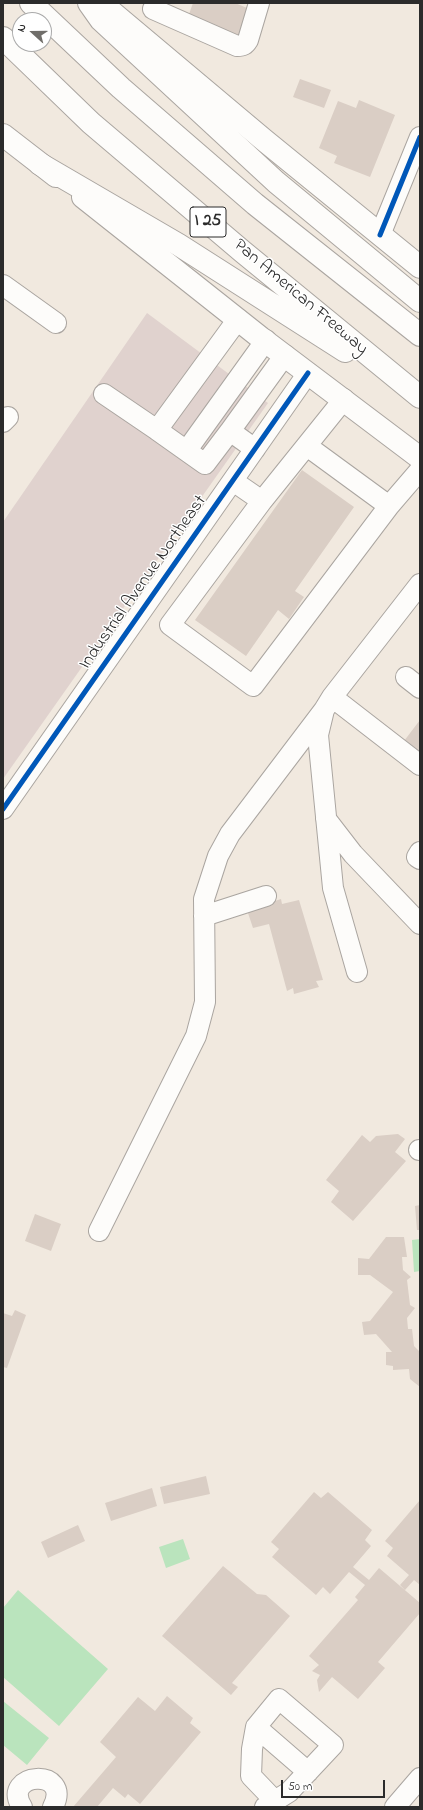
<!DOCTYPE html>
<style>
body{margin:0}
#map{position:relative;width:423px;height:1810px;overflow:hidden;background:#f1e9df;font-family:"Indie Flower",sans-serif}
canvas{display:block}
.frame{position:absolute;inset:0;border:4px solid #2b2b2b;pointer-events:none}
.north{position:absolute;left:12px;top:12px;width:40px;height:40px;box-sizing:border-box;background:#fff;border:1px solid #aaa;border-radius:50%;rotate:291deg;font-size:11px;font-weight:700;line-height:16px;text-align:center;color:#2b2b2b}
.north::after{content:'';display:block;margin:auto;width:14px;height:18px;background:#706e6a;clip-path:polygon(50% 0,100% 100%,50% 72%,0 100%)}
.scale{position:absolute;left:281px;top:1780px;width:104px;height:18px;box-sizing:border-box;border:2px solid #2b2b2b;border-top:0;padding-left:5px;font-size:12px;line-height:14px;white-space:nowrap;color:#2b2b2b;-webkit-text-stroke:3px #fff;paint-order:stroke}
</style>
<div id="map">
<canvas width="423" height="1810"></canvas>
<div class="frame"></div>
<div class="north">N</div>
<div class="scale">50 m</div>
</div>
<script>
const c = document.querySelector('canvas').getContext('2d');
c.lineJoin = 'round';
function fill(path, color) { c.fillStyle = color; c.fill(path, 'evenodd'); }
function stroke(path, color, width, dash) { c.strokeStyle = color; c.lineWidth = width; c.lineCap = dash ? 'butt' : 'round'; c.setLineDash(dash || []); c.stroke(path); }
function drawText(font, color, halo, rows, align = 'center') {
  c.font = font + ' "Indie Flower",sans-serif'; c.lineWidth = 3; c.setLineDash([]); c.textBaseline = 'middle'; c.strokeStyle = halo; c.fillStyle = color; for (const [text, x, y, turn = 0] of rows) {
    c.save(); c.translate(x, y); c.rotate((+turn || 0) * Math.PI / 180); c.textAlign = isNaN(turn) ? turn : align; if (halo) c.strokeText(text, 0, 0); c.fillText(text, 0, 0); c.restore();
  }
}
fill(new Path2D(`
 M147,313l121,90 -265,376v-257z`), '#e0d2ce');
fill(new Path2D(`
 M420,1239v32l-6,1 -2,-32z
 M183,1539l7,20 -24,9 -7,-21z
 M18,1590l90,79 -49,57 -56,-49v-69z
 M3,1701l46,37 -22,27 -24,-20z`), '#bae4bd');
fill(new Path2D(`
 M193,3h42l17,7 -11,28 -53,-21z
 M300,79l31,11 -7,18 -31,-11z
 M359,100l36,15 -25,62 -36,-14 3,-7 -18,-8 19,-47 18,7z
 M302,470l52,37 -59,84 9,6 -15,22 -11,-9 -32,46 -51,-36z
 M420,720v34l-16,-13z
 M281,899l1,5 17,-4 24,80 -7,1 3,6 -25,7 -1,-6 -6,3 -18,-67 -16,4 -6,-18z
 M398,1134l7,5 -10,13 11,9 -53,60 -22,-19 8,-11 -13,-11 36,-45 8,7 6,-6z
 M420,1205v25h-3l-2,-24z
 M35,1214l26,10 -10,27 -26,-10z
 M386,1237h18l3,20h-5l1,13 8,7 -4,3 3,25 5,3 -8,10 1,11h4l2,17 5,5 1,36 -10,-8 -1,-10 -16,1v-4l-7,-1v-13h6l-16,-18 -12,1 -2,-13 8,-1 23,-29 -23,-17h-12v-17l11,1z
 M15,1310l11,5 -19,53 -4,-1v-54l9,3z
 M206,1476l4,18 -46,10 -4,-17z
 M152,1488l5,18 -46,15 -6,-18z
 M314,1492l7,6 7,-6 44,38 -7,10 6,6 -18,21 16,13 10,-12 41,35v10l-42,49 7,6 -27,31 -26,-22 -13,15 -2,-12 3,-5 -8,-4 7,-6 -10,-9 49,-56 -3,-3 10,-12 -16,-13 -19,22 -7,-7 -7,8 -44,-38 7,-8 -8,-7z
 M420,1500v85l-6,-5 -9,10 -5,-5 9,-10 -22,-19 6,-8 -8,-7z
 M78,1525l7,16 -37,17 -7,-16z
 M223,1566l34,28 9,1 24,21 -58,67 6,4 -7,8 -69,-59z
 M167,1696l26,22 -3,5 11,9 -61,72 -12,-10 -3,4 -12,-10 -16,19h-24l43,-50 -16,-15 38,-45 17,14z`), '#dacec5');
const minor = new Path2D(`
 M153,9l84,37c6,0 8,-1 11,-6l11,-37
 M380,235l40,-98
 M3,285l53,38
 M238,319l-81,111 48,34 25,-33 25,18
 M104,394l53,36
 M3,422l5,-5
 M230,431l55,-76
 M307,446l82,60 31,-36
 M187,450l79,-110
 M233,481l29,20 82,-102
 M262,501l-92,124 83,61 136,-180
 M406,677l14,11
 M332,697l88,68
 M3,809l305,-436
 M326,819l27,35 67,70
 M420,852l-3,5 3,2
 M204,916l62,-20
 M357,972l-24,-84 -15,-153 6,-25 8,-13 88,-113
 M419,1150h1
 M99,1231l97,-195 9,-34 -1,-103 14,-43 12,-22 94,-124
 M256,1727l-4,22 -1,27 24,25
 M22,1807c-22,-35 51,-40 31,0
 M265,1807l24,-15 44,-47 -54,-46 -23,28 52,45
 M395,1807l25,-29`);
const major = new Path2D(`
 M101,3l163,137 156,127
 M3,135l53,41
 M83,197l178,141 159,120`);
const highway = new Path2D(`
 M31,3l90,85 134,116 165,131
 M89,3l12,17 175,162 144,119
 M3,38l88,85 152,129 177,145
 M40,164l139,81 166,106`);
stroke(minor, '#aaa5a0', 22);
stroke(major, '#aaa5a0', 24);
stroke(highway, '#aaa5a0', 24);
stroke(minor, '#fdfcfa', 20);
stroke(major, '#fdfcfa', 22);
stroke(highway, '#fdfcfa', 22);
stroke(new Path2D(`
 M380,235l40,-98
 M3,809l305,-436`), '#0057b8', 5);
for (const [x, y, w] of [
 [208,222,36]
]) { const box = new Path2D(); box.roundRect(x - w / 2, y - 15, w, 30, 3); c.fillStyle = '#fff'; c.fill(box); stroke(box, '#2b2b2b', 1); }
drawText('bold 17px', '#2b2b2b', null, [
 ["I 25",208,222]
]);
drawText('18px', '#2b2b2b', '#fff', [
 ["Pan American Freeway",300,298,40],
 ["Industrial Avenue Northeast",144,583,-55]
]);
</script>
